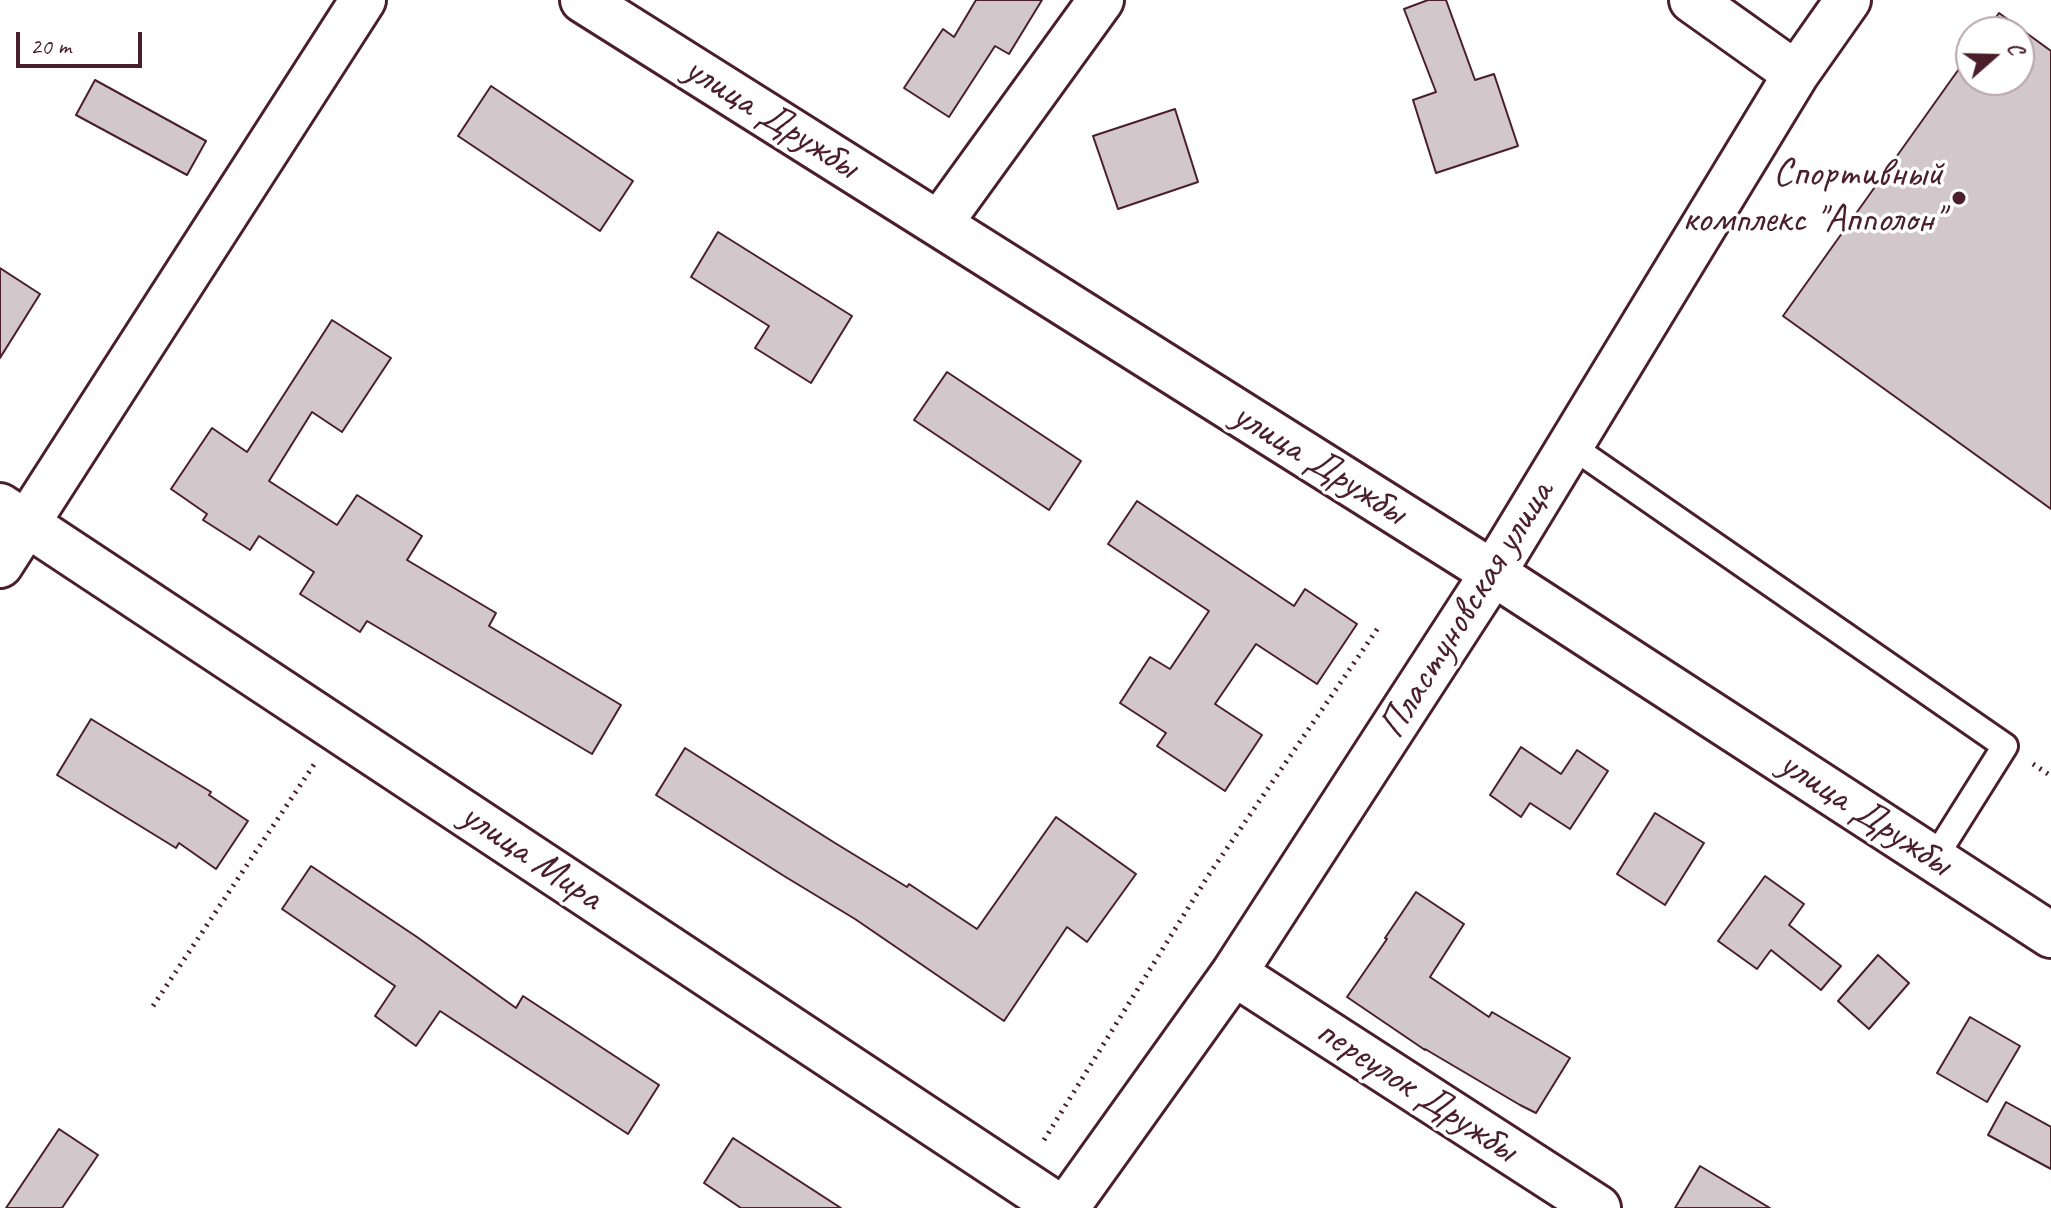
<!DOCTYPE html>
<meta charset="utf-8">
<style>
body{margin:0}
#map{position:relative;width:2051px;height:1208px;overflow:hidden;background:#fff;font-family:Caveat,sans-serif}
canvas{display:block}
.north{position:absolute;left:1955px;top:16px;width:80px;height:80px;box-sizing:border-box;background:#fff;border:2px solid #b7a5aa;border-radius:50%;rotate:70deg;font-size:22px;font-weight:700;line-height:32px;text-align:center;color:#4a1f2b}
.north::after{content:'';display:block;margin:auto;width:28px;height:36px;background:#4a1f2b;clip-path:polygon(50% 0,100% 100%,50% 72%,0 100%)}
.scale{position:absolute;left:16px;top:32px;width:126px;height:36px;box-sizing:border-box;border:4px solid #4a1f2b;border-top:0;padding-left:10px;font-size:24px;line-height:28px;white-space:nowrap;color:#4a1f2b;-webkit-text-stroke:6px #fff;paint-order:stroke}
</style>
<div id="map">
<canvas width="2051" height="1208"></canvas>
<div class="north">С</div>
<div class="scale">20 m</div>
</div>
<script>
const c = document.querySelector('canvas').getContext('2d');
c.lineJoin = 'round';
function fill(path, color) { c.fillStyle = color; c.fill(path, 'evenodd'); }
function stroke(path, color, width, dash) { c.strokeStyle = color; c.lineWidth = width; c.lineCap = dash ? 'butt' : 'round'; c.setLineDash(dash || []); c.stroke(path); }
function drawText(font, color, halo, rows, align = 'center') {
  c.font = font + ' Caveat,sans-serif'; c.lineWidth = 7; c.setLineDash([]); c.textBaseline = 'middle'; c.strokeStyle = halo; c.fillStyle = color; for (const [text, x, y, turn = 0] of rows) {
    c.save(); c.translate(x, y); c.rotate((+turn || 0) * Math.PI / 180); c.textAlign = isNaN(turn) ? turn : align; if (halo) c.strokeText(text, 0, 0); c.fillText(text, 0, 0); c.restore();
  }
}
const building = new Path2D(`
 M976,0h66l-33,54 -14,-8 -46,71 -45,-29 39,-59 11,8z
 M1428,0h18l29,80 19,-6 24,72 -82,27 -23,-73 23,-8 -32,-83z
 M1999,13l52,38v458l-268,-193 188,-264v28h48v-48h-33z
 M95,80l111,61 -19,34 -111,-60z
 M491,86l142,95 -33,50 -142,-95z
 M1175,109l23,73 -80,27 -25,-73z
 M718,232l134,84 -41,67 -56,-35 14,-22 -78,-49z
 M0,268l40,26 -40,64z
 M332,320l59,38 -49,74 -30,-20 -43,69 68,44 20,-30 65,41 -15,24 89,53 -7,13 132,79 -29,49 -225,-133 -7,11 -60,-38 14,-22 -55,-36 -9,14 -47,-30 4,-6 -36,-25 41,-61 35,24z
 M947,372l134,89 -32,49 -135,-90z
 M1137,501l157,105 11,-17 52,35 -40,60 -61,-40 -41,60 47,31 -37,56 -68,-45 9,-13 -46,-30 30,-46 20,12 39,-58 -101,-67z
 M91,719l120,73 -2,3 39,26 -32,48 -37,-26 -3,5 -119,-73z
 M1521,747l40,27 16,-24 31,21 -38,58 -40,-26 -9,14 -31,-22z
 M685,748l150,95 72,44 2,-3 68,45 79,-112 80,57 -49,68 -20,-15 -63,94 -149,-102 -71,-43 -128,-81z
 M1655,813l49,30 -39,62 -48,-31z
 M311,866l106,71 99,71 7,-12 136,89 -31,49 -188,-123 -24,35 -41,-30 20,-30 -113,-77z
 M1765,876l39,28 -15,21 52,41 -20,24 -50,-40 -14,19 -39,-28z
 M1416,892l48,32 -34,53 59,40 3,-5 78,46 -34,55 -16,-8 -95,-56v1l-78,-53 40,-58 -2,-1z
 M1878,955l31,28 -40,46 -31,-28z
 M1970,1017l50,29 -33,56 -50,-29z
 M2006,1102l45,25v42l-63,-34z
 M59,1129l39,26 -36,53h-56z
 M733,1138l108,70h-100l-37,-25z
 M1700,1166l70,42h-95z`);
fill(building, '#d2c7cb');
stroke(building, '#4a1f2b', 2);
const lane = new Path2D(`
 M1570,445l435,301 -71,113`);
const street = new Path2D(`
 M583,0l910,573 558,362
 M1692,0l104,74
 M939,224l162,-224
 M0,506l1061,702
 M0,565l363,-565
 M1234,973l364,235
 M1066,1208l168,-235 259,-400 303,-499 52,-74`);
stroke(lane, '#4a1f2b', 30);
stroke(street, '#4a1f2b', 50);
stroke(new Path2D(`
 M2033,764l18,12
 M153,1006l162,-243
 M1044,1140l164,-264 172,-251`), '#4a1f2b', 5, [2, 6]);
stroke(lane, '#fff', 24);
stroke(street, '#fff', 44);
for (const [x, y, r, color] of [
 [1959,198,8,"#4a1f2b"]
]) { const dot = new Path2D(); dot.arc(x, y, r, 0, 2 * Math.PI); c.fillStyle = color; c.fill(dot); stroke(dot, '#fff', 3); }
drawText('40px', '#4a1f2b', '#fff', [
 ["улица Дружбы",771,118,32],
 ["улица Дружбы",1319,464,32],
 ["Пластуновская улица",1467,610,-58],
 ["улица Дружбы",1865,814,33],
 ["улица Мира",531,857,34],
 ["переулок Дружбы",1416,1091,33]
]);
drawText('40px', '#4a1f2b', '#fff', [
 ["Спортивный",1943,175],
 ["комплекс \"Апполон\"",1943,221]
], 'right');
</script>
